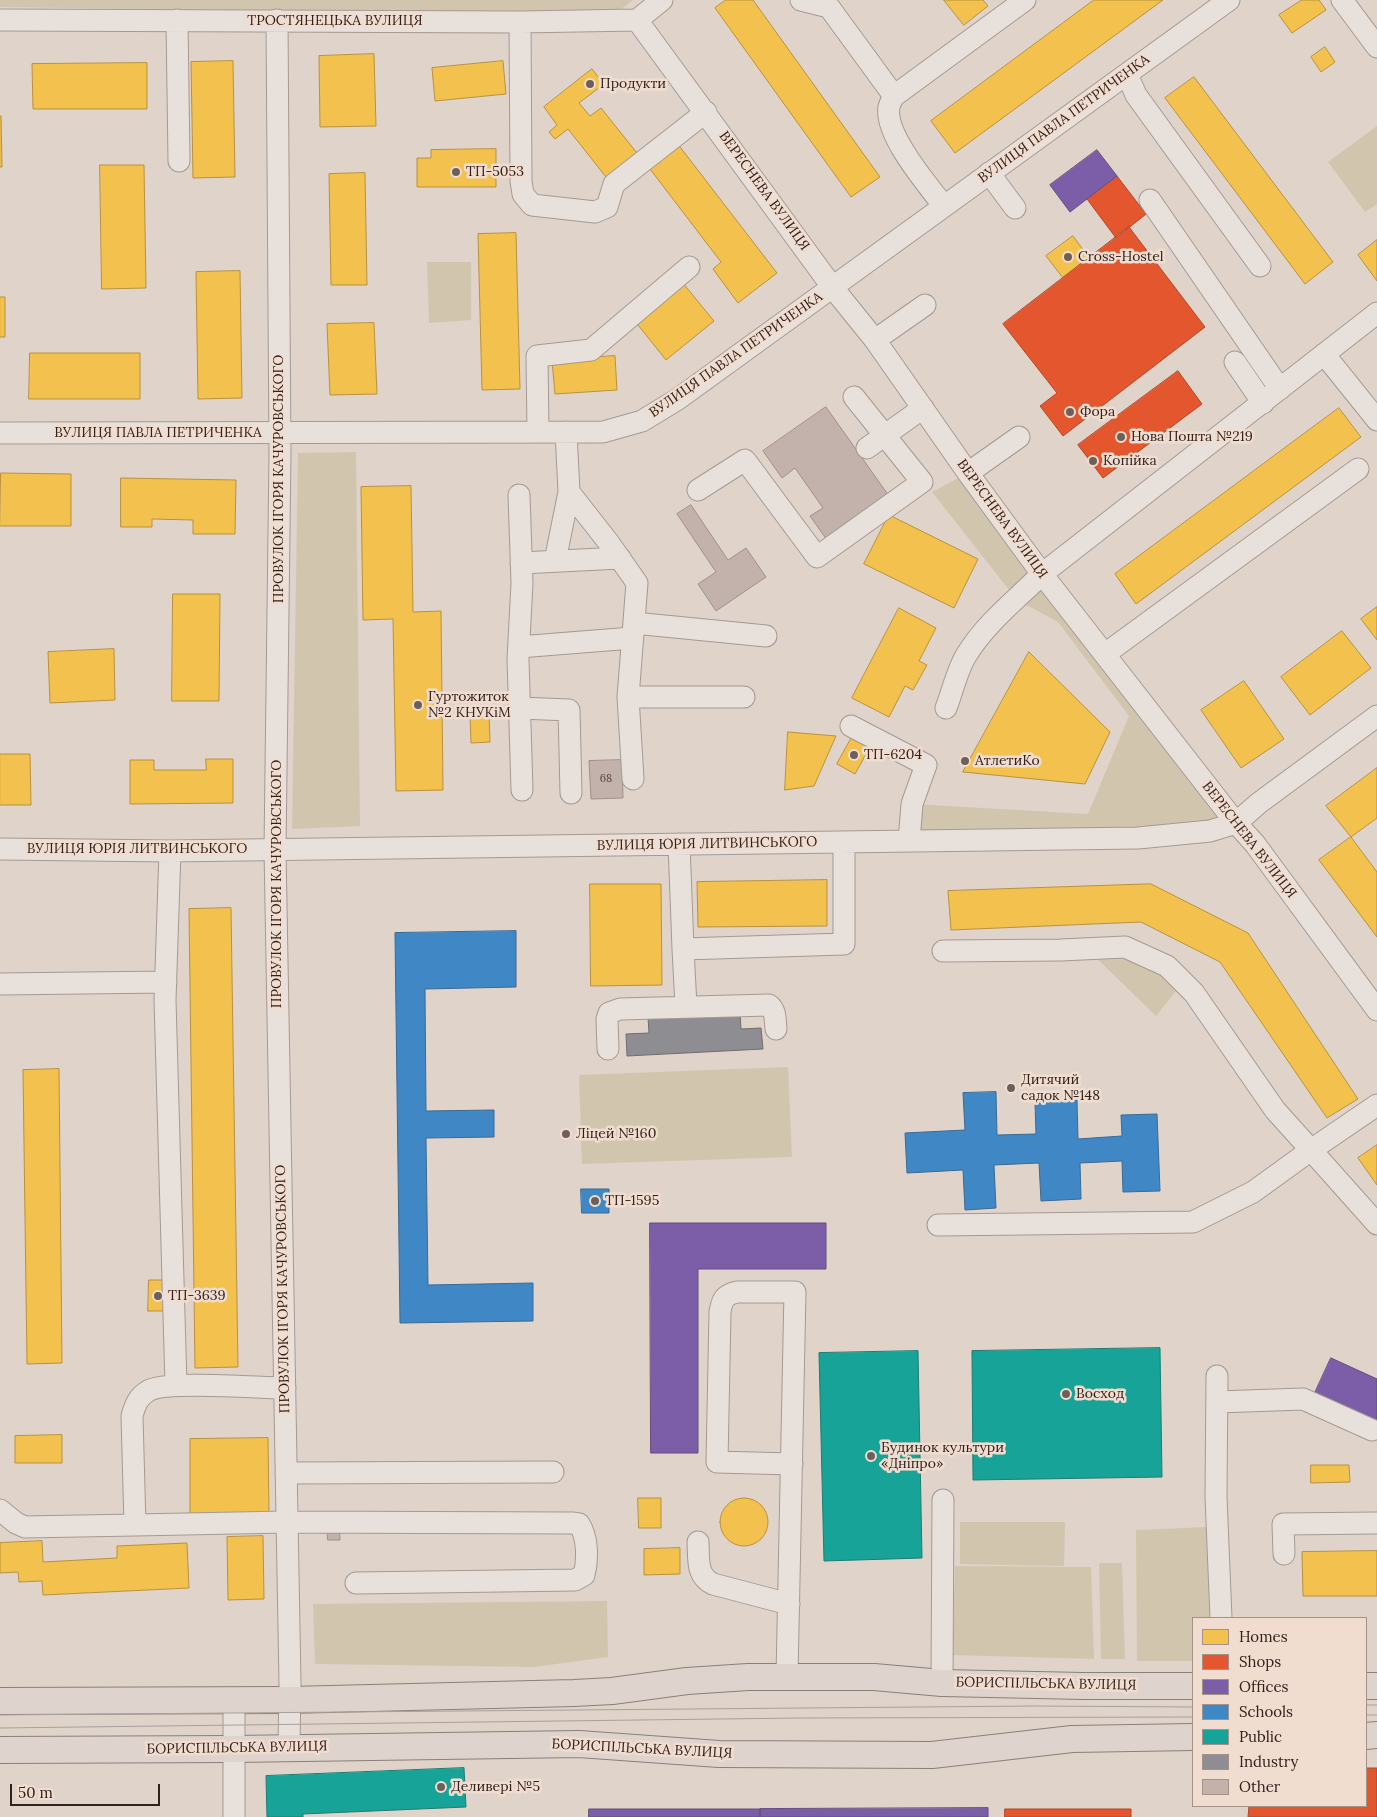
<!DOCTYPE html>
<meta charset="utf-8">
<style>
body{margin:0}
#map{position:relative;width:1377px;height:1817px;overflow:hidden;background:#e0d3ca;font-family:Lora,serif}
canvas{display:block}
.legend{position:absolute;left:1192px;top:1617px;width:175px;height:190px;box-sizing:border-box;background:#f1ddd0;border:1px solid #a49288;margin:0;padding:6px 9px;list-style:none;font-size:15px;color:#31211d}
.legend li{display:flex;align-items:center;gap:10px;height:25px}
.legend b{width:25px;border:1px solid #a49288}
.scale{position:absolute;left:10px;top:1784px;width:150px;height:22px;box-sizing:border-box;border:2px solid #31211d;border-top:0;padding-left:6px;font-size:15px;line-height:18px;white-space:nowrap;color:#31211d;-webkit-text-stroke:4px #f1ddd0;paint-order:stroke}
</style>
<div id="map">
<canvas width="1377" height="1817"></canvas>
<ul class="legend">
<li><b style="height:14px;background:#f2c14e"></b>Homes</li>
<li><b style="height:14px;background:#e4572e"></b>Shops</li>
<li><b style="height:14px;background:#7b5ea7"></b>Offices</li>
<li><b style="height:14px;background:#3f88c5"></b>Schools</li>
<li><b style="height:14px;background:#17a398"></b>Public</li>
<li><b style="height:14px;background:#8d8d92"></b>Industry</li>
<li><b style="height:14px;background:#c3b1ab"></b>Other</li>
</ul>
<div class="scale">50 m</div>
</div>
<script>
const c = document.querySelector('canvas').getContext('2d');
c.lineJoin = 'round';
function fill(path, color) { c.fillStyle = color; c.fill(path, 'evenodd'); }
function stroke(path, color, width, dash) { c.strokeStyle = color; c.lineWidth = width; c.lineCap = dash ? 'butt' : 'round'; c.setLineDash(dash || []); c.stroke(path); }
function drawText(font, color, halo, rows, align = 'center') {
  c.font = font + ' Lora,serif'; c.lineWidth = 5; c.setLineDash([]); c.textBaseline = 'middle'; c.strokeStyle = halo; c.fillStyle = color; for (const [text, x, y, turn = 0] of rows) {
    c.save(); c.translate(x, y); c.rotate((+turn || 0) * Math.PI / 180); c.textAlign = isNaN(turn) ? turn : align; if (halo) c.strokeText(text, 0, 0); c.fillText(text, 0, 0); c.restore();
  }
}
fill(new Path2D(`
 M0,0h633l-21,16 -612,-9z
 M1377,126v78l-12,8 -37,-50z
 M427,262h44v58l-42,3z
 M356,452l4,374 -68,3 6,-376z
 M968,473l268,350 -327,18 3,-37 176,10 41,-98 -71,-94 -41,-22 -85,-108z
 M1125,947l58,35 -27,34 -69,-67z
 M788,1067l4,90 -210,7 -3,-89z
 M960,1522h105l-1,44 -104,-2z
 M1208,1527l3,91h-18v43h-56l-1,-131z
 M1099,1563h23l3,96h-24z
 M955,1566l136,1 3,92 -142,-4z
 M607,1601l1,56 -74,10 -219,-3 -2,-60z`), '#d1c6ad');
const homes = new Path2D(`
 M726,0h27l127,177 -29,20 -136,-189z
 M944,0h39l5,6 -24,19z
 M1094,0h69l-208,153 -24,-32z
 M1302,0h17l7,10 -34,23 -13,-18z
 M1325,47l10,15 -14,10 -10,-15z
 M374,54l2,72 -56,1 -1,-71z
 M233,61l2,116 -42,1 -2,-116z
 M503,61l3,33 -71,7 -3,-33z
 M147,63v46h-114l-1,-45z
 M592,69l12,15 -25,19 11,13 11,-8 36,45 -31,24 -38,-48 -13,10 -6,-7 8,-7 -13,-18z
 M1194,77l139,185 -28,22 -140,-186z
 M0,116h1l1,51h-2z
 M677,143l100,130 -39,30 -25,-34 8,-7 -74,-97z
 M496,149v38h-79v-29h14v-8z
 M100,165h44l2,123 -44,1z
 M365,173l2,112h-36l-2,-111z
 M516,233l4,156 -38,1 -4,-156z
 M1073,236l17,23 -27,19 -17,-22z
 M1377,240v41l-19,-26z
 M240,271l2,127 -44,1 -2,-127z
 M682,282l32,39 -48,39 -32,-40z
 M0,297h5v40h-5z
 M374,323l3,71 -47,1 -3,-71z
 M30,353h110v46h-111z
 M615,356l2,34 -62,4 -3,-34z
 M1339,408l22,29 -225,167 -21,-30z
 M1,473l70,1v52h-71z
 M121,478l115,2 -1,54h-42v-14l-41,-1v8h-31z
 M411,486l2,126 28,-1 2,179 -47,1 -3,-172 -30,1 -2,-133z
 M889,515l89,44 -24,49 -90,-44z
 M173,594h47l-1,107h-47z
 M1377,607v33l-16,-21z
 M899,608l37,20 -17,33 8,4 -14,25 -8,-4 -16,31 -37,-19z
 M1342,631l29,37 -61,47 -29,-38z
 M114,649l1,51 -65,3 -2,-51z
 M1029,652l81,80 -25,52 -122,-12z
 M1244,681l40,58 -43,29 -40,-58z
 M489,712l1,30 -19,1 -1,-30z
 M788,732l48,4 -22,50 -29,4z
 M852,737l18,10 -15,27 -18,-10z
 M0,754h30l1,51h-31z
 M206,759h27v44l-103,1v-44h24v10h52z
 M1377,768v50l-26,19 -25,-31z
 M1351,837l26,35v65l-58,-77z
 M827,880v46l-129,1 -1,-45z
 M590,884h71l1,101 -71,1z
 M1151,884l97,49 110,166 -31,19 -107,-156 -79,-40 -190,8 -3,-39z
 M231,908l7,459 -43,1 -6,-459z
 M59,1069l3,294 -35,1 -4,-294z
 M1377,1145v40l-19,-27z
 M149,1280h20l-1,31h-20z
 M62,1435v28h-47v-27z
 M268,1438l1,76 -79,1v-76z
 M1311,1465h38l1,17 -39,1z
 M720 1522a24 24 0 1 1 48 0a24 24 0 1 1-48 0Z
 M638,1498h23v30h-22z
 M263,1536l1,63 -36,1 -1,-63z
 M42,1541l1,21 74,-4v-12l70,-3 2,45 -146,7 -1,-14 -23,1 -1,-10 -18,1v-30z
 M680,1548v26l-36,1v-26z
 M1377,1551v45h-74l-1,-44z`);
fill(homes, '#f2c14e');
stroke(homes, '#b8913f', 1);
const shops = new Path2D(`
 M1117,176l29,38 -30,24 -29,-39z
 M1129,227l76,100 -142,109 -23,-30 17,-13 -54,-69z
 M1178,371l24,33 -99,74 -25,-33z
 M1366,1768h11v49h-129l1,-11h117z
 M1005,1809h126v8h-126z`);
fill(shops, '#e4572e');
stroke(shops, '#ae4729', 1);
const offices = new Path2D(`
 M1097,150l20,26 -47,36 -20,-27z
 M650,1223h176v46h-128v184h-47z
 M1331,1358l46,21v46l-63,-30z
 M988,1808v9h-228v-8z
 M589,1809h171v8h-171z`);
fill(offices, '#7b5ea7');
stroke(offices, '#654c7e', 1);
const schools = new Path2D(`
 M516,931v56l-91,2 1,122 68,-1v27l-68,1 2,147 105,-2v38l-133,2 -5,-390z
 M996,1092l1,43 39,-1 -1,-32 42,-2 1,39 44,-3 -1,-21 36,-1 3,77 -37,1 -1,-31 -42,2 1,36 -40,2 -2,-38 -45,2 2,43 -31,2 -2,-40 -56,3 -2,-40 60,-3 -2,-37z
 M581,1189h28v24h-27z`);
fill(schools, '#3f88c5');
stroke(schools, '#3b6993', 1);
const public = new Path2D(`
 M1160,1348l2,129 -189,3 -1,-129z
 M918,1351l4,207 -98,3 -5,-208z
 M464,1768l2,39 -163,7v3h-36l-1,-41z`);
fill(public, '#17a398');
stroke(public, '#1f7c73', 1);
const industry = new Path2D(`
 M740,1012l1,17 20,-1 2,21 -136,7 -1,-22 23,-1 -1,-16z`);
fill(industry, '#8d8d92');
stroke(industry, '#716d6f', 1);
const building = new Path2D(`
 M826,407l63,89 -62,44 -17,-24 13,-8 -28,-40 -13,10 -19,-27z
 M691,505l37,55 18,-12 20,29 -50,34 -18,-27 18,-12 -39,-58z
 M622,760l1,38 -32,1 -2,-38z
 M327,1526h12l1,14h-12z`);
fill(building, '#c3b1ab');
stroke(building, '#9f8f8a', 1);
const minor = new Path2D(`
 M801,0l28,7 65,89
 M1342,0l35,47
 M0,20l520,2 117,-2 25,-20
 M177,20l2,141
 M277,20l3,433 -5,396 15,835 -1,64
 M637,20l196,268 42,52 93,133 74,101 194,249 19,21 122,166
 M520,22l1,159 2,13 9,11 63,7 12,-5 7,-23 92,-72
 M1127,74l9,21 124,171
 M989,173l26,35
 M1150,200l130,189
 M943,205c-16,-21 -59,-71 -54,-98 1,-4 3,-8 5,-11l131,-96
 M875,340l50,-35
 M1324,354l53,66
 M1235,362l28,41
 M538,432l-1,-76 54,-6 98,-83
 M0,433l603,-1 39,-11 36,-22 551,-399
 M867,448l56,-40
 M968,473l51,-36
 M698,490l47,-30 72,97 105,-75 -68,-85
 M569,492l40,51 28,40 -9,114h116
 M519,495l3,88 -4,76 4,131
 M555,561l14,-69 -3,-60
 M521,563l99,-5
 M634,623l132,13
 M519,647l113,-9
 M1105,654l253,-185
 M628,697l5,82
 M520,708l49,2 2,83
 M946,708c6,-15 12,-41 21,-54 19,-31 50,-55 75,-80l335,-261
 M851,726l75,39 -14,39 -3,37
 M679,844l4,105 161,-5v-102
 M0,849l170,2 968,-13 72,-7 26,-8 23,-20 118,-87
 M170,851l-5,149 11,385
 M683,949l3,57
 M943,951l118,-1 64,-3 42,19 27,27 81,117 36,40 66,-45
 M0,984l166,-2
 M608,1049l-1,-30 2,-6 11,-4 149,-4c7,5 6,15 7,24
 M938,1225l255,-3 60,-30 58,-42 66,74
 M1217,1376l-1,121 5,121
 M285,1388c-26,0 -120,-8 -137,3 -10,6 -13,14 -16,25l3,109 152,-3 285,1 7,1c9,13 9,36 5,51l-9,5 -219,3
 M1217,1402l86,-3 69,31
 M286,1473l267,-1
 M0,1510l16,13 9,4 110,-2
 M698,1542c1,17 -2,34 15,42l76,20
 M1284,1554l-1,-30 94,-1
 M787,1676l8,-384h-58c-13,3 -15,8 -17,20l-3,150 75,2
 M942,1683l1,-183
 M234,1817v-117`);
const major = new Path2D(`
 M1366,1686h11
 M0,1701l289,-1 285,-7 38,-2 75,-10 61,-4h126l68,6 141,3h110
 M1366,1736l11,-1
 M0,1750l234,-1 345,-5 140,10 213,1 140,-16 121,-2`);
stroke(minor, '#a59993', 23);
stroke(major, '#8a7f7a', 28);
stroke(minor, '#e8e1db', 21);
stroke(major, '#dfd4cd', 26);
stroke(new Path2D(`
 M1366,1705h11
 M0,1715l1034,-9 159,1
 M1366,1715h11
 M0,1728l799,-10 394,-1`), '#a8a09b', 1);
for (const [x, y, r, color] of [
 [590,84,5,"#6e5f5a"],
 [456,172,5,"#6e5f5a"],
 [1068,257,5,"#6e5f5a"],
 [1070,412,5,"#6e5f5a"],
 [1121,437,5,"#6e5f5a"],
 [1093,461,5,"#6e5f5a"],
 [418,705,5,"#6e5f5a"],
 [854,755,5,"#6e5f5a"],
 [965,761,5,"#6e5f5a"],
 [1011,1088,5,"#6e5f5a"],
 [566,1134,5,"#6e5f5a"],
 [595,1201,5,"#6e5f5a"],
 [158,1296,5,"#6e5f5a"],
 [1066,1394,5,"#6e5f5a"],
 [871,1456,5,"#6e5f5a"],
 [441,1787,5,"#6e5f5a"]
]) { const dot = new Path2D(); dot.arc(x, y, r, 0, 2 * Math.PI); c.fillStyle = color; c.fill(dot); stroke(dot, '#f1ddd0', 2); }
drawText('11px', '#564540', null, [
 ["68",606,779]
]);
drawText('14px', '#31211d', '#f1ddd0', [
 ["ТРОСТЯНЕЦЬКА ВУЛИЦЯ",335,21],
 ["ВУЛИЦЯ ПАВЛА ПЕТРИЧЕНКА",1064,119,-36],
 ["ВЕРЕСНЕВА ВУЛИЦЯ",764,191,54],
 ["ВУЛИЦЯ ПАВЛА ПЕТРИЧЕНКА",736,355,-35],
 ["ВУЛИЦЯ ПАВЛА ПЕТРИЧЕНКА",158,433],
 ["ПРОВУЛОК ІГОРЯ КАЧУРОВСЬКОГО",279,479,-90],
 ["ВЕРЕСНЕВА ВУЛИЦЯ",1002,519,54],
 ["ВЕРЕСНЕВА ВУЛИЦЯ",1249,840,52],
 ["ВУЛИЦЯ ЮРІЯ ЛИТВИНСЬКОГО",707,844,-1],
 ["ВУЛИЦЯ ЮРІЯ ЛИТВИНСЬКОГО",137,849],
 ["ПРОВУЛОК ІГОРЯ КАЧУРОВСЬКОГО",277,884,-90],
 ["ПРОВУЛОК ІГОРЯ КАЧУРОВСЬКОГО",283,1289,-91],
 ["БОРИСПІЛЬСЬКА ВУЛИЦЯ",1046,1684,1],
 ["БОРИСПІЛЬСЬКА ВУЛИЦЯ",237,1748,-1],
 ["БОРИСПІЛЬСЬКА ВУЛИЦЯ",642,1749,3]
]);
drawText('14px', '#31211d', '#f1ddd0', [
 ["Продукти",600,84],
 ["ТП-5053",466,172],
 ["Cross-Hostel",1078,257],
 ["Фора",1080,412],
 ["Нова Пошта №219",1131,437],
 ["Копійка",1103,461],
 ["Гуртожиток",428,697],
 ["№2 КНУКіМ",428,713],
 ["ТП-6204",864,755],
 ["АтлетиКо",975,761],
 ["Дитячий",1021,1080],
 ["садок №148",1021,1096],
 ["Ліцей №160",576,1134],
 ["ТП-1595",605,1201],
 ["ТП-3639",168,1296],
 ["Восход",1076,1394],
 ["Будинок культури",881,1448],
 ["«Дніпро»",881,1464],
 ["Деливері №5",451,1787]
], 'left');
</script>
